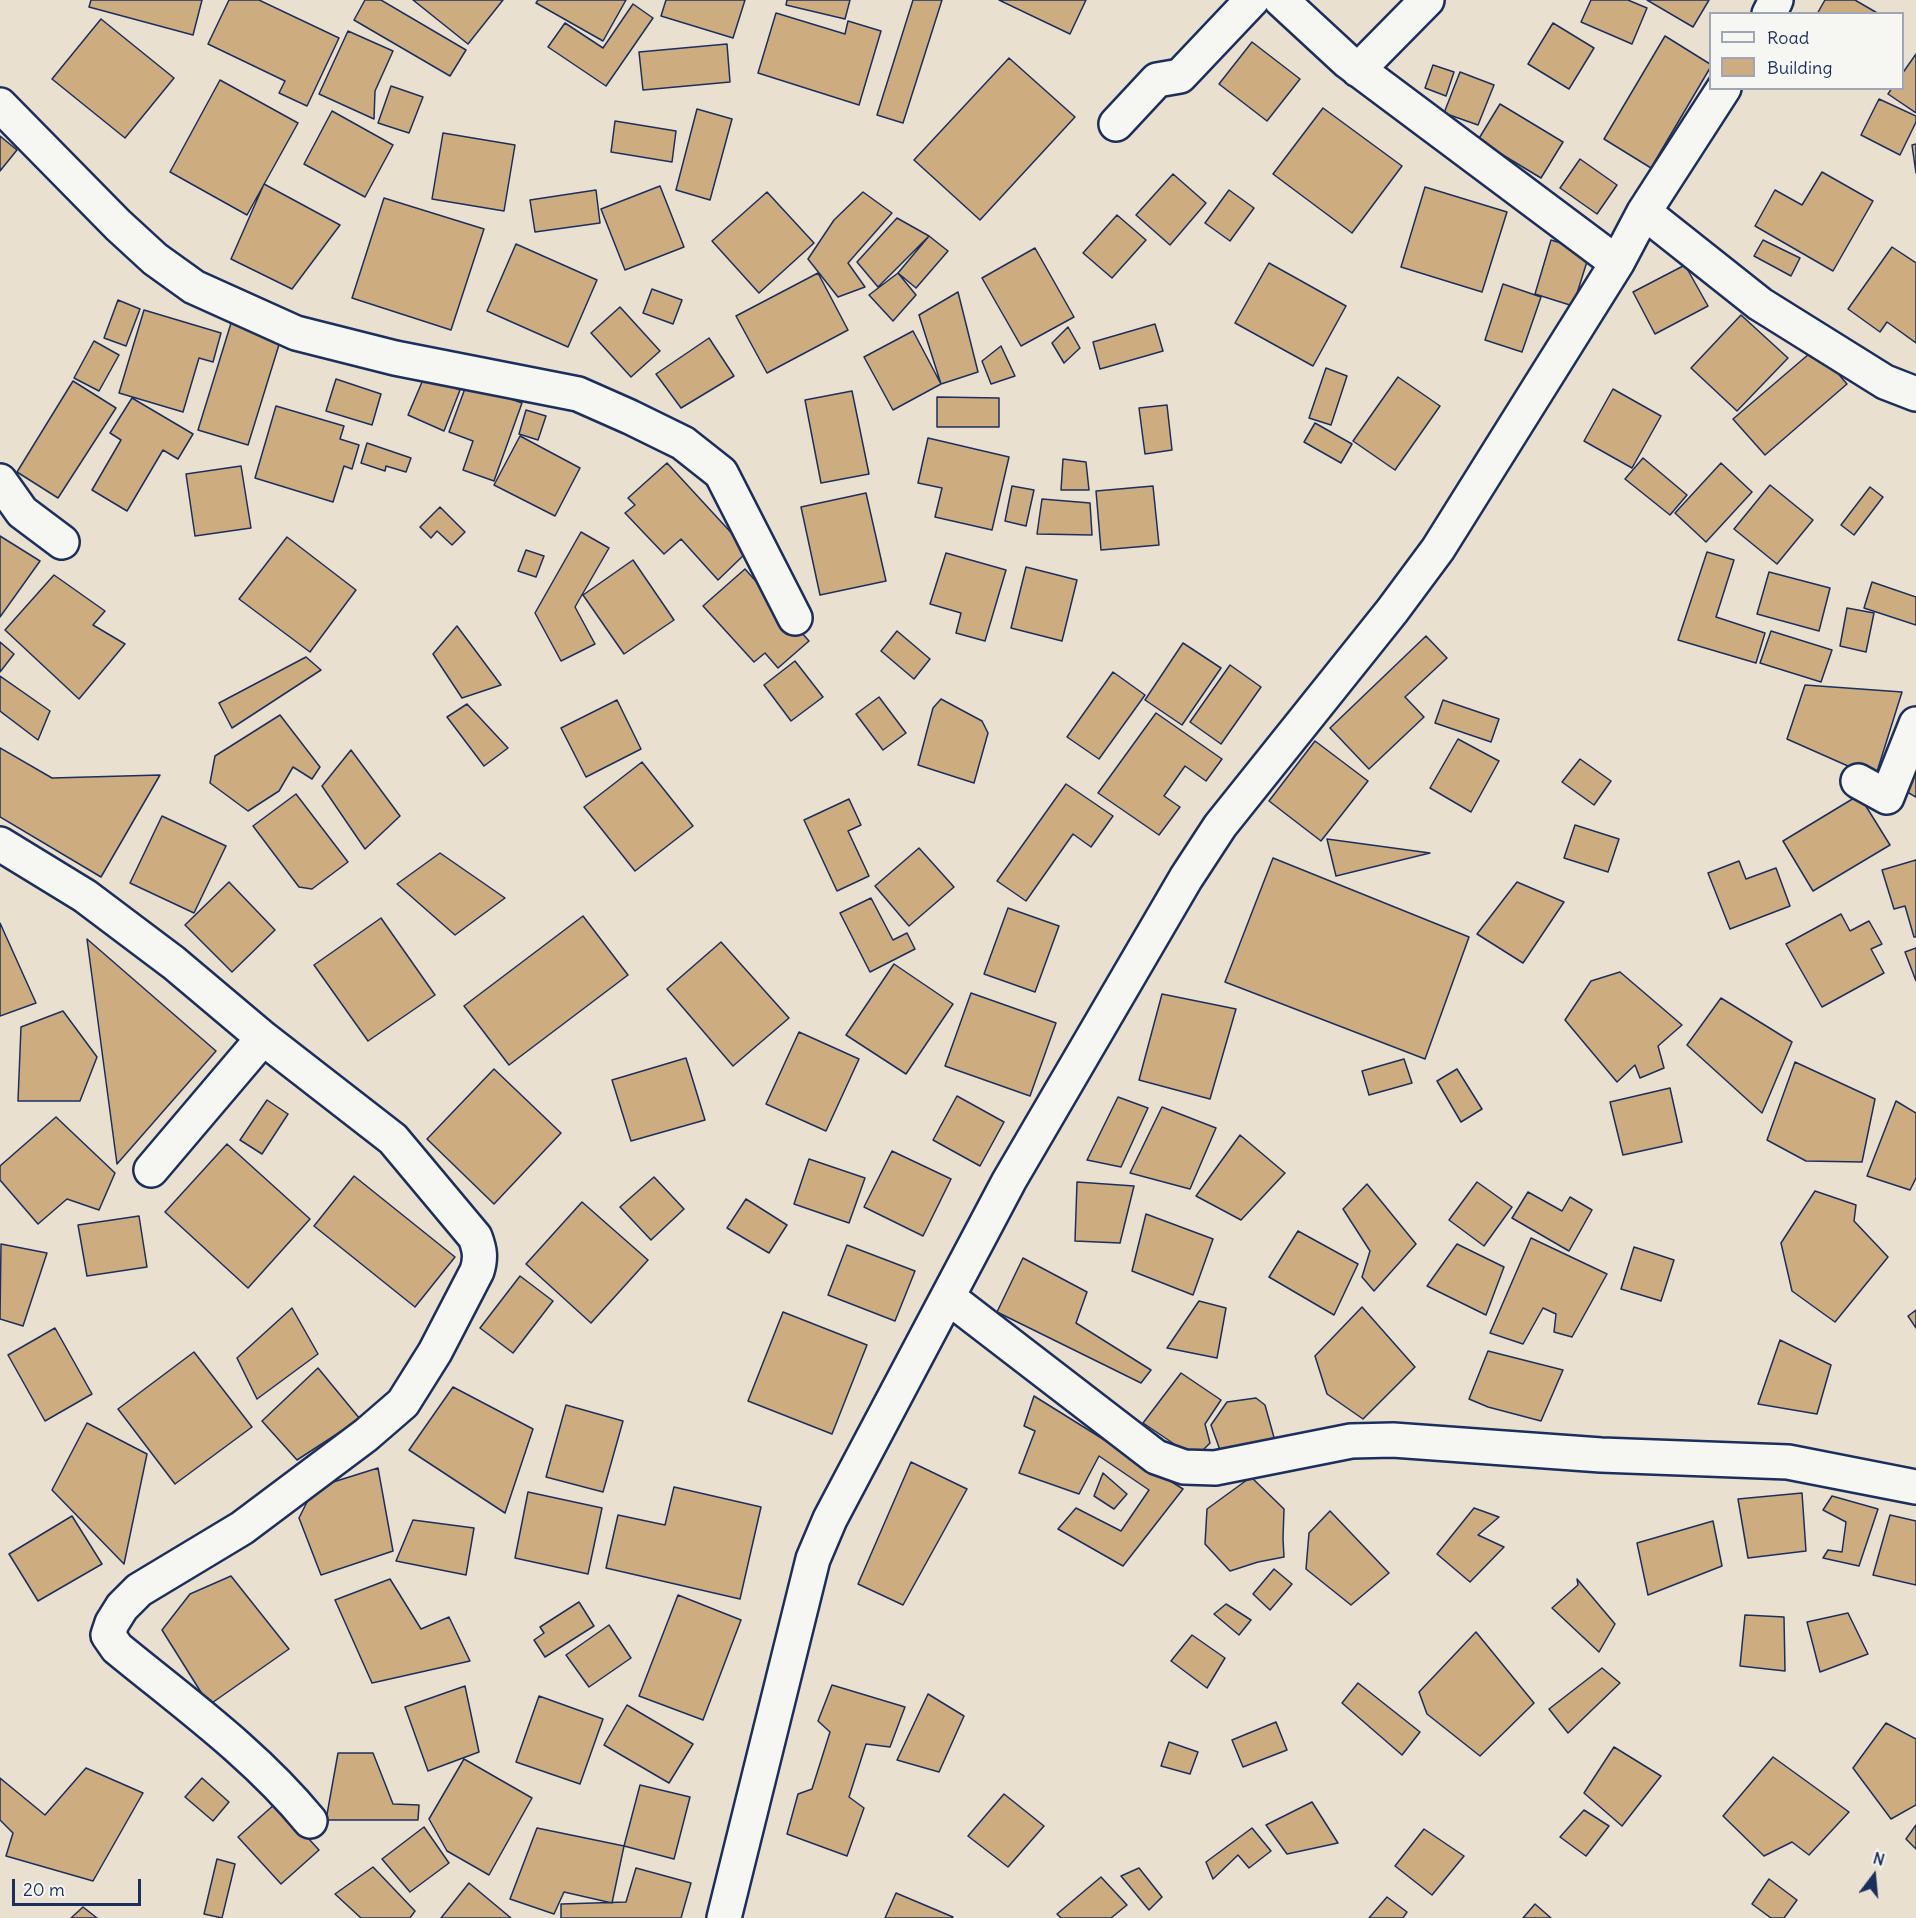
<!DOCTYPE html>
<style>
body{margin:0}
#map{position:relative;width:1916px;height:1918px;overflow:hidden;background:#eae0d0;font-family:Delius,sans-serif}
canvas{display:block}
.legend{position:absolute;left:1709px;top:12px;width:195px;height:78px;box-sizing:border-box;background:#f6f6f2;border:2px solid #9ea6b7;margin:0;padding:8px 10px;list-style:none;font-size:18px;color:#1b2f5e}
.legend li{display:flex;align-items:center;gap:12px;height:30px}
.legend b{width:30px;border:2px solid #9ea6b7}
.north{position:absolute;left:1844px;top:1846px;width:60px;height:60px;-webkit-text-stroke:4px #f6f6f2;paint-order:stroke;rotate:16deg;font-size:16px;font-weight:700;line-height:24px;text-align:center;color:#1b2f5e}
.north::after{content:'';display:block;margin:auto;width:21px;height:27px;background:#1b2f5e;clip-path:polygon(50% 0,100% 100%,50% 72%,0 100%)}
.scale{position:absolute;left:12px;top:1879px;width:129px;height:27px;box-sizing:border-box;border:3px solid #1b2f5e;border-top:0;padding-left:8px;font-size:18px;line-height:21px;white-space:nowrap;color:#1b2f5e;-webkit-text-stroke:4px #f6f6f2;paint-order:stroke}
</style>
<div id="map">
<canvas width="1916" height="1918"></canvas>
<ul class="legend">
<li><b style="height:8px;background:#f6f6f2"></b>Road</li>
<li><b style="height:16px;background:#cdad80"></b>Building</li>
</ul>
<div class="north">N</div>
<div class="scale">20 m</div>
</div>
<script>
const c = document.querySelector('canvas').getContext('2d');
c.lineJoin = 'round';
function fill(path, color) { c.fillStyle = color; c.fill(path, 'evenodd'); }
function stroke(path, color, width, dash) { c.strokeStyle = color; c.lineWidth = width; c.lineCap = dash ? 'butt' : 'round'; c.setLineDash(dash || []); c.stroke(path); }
const building = new Path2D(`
 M91,0h111l-9,35 -104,-28z
 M229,0h30l80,38 -32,68 -28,-13 6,-12 -77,-37z
 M365,0h16l85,50 -16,26 -96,-56z
 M413,0h90l-35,44z
 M538,0h88l-23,41 -67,-38z
 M666,0h79l-12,38 -72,-22z
 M787,0h63l-5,19 -59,-14z
 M913,0h29l-39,123 -26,-8z
 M999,0h87l-16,34z
 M1591,0h37l19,8 -15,36 -51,-22z
 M1647,0h62l-16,27z
 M1825,0h30l24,14h-62z
 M633,4l20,14 -47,68 -58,-39 17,-24 38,25z
 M776,13l69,21 3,-13 33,10 -22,74 -101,-32z
 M101,19l73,59 -49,60 -73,-59z
 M1553,23l41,25 -25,41 -41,-25z
 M348,31l45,20 -18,40 -1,28 -55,-25z
 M1665,36l45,28v4l-59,100 -47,-29z
 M1252,42l48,37 -33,42 -48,-37z
 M727,44l3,38 -87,8 -4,-38z
 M1916,54v59l-28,-19 4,-6h10v-14z
 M1009,58l66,59 -95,103 -66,-60z
 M1433,65l21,7 -8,24 -21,-8z
 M1460,72l34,13 -16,40 -34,-12z
 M220,80l78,43 -51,92 -77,-43z
 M391,86l32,11 -14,36 -31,-10z
 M1879,99l37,17v6l-16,33 -39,-20z
 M1500,104l63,38 -22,36 -63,-38z
 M1323,108l79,58 -50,67 -79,-59z
 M697,109l35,10 -22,81 -34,-10z
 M332,111l61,34 -28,52 -61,-33z
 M615,121l61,10 -4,31 -61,-10z
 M443,133l72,12 -11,66 -72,-12z
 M0,136l17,14 -17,21z
 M1916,144v29l-4,-28z
 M1580,159l37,26 -20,29 -37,-26z
 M1822,172l51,29 -40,70 -78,-45 20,-36 27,15z
 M1173,174l33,29 -36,42 -34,-30z
 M264,184l76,41 -48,64 -61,-30z
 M660,186l24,61 -59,23 -24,-61z
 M1425,187l82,25 -25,80 -81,-25z
 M596,190l4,33 -65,9 -5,-32z
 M1229,190l25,18 -24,33 -25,-18z
 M767,192l47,51 -55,50 -47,-52z
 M863,192l29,21 -44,50 17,24 -27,10 -30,-38 26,-39z
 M384,198l100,31 -33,101 -99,-32z
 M1117,215l29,25 -34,38 -29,-25z
 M897,218l32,18 -51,51 -21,-25z
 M929,236l19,15 -32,37 -18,-15z
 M1551,240l39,12 -17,54 -38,-12z
 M1763,240l37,18 -9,18 -37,-20z
 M516,244l81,36 -29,67 -81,-36z
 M1892,247l24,16v80l-29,-21 -7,10 -32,-23z
 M1035,248l39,69 -53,29 -39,-68z
 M1269,263l77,43 -33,60 -78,-43z
 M1685,265l23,41 -53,28 -22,-42z
 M818,273l30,57 -81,43 -31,-57z
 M898,273l18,22 -23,26 -24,-26z
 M1503,284l38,13 -19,55 -37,-12z
 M652,289l30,11 -9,24 -30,-11z
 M958,292l20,80 -37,12 -22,-69z
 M118,300l22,9 -14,37 -22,-8z
 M620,307l40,44 -29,26 -40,-44z
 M144,310l77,23 -8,29 -14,-4 -16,54 -64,-19z
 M1741,315l47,43 -51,53 -46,-43z
 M232,320l50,15 -34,110 -50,-15z
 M1155,324l8,27 -63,18 -7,-27z
 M1068,327l12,21 -16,15 -12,-20z
 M913,331l28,53 -48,26 -29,-53z
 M709,338l25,38 -53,32 -25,-34z
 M94,341l25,14 -20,36 -25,-13z
 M1001,346l14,30 -24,8 -9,-23z
 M1816,348l31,36 -82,71 -32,-36z
 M1326,368l21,8 -16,49 -22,-7z
 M425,375l35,15 -16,41 -36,-16z
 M1398,377l42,29 -45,64 -42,-29z
 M336,379l45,15 -9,31 -46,-14z
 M73,381l43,27 -58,90 -41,-26z
 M467,383l55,20 -28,78 -31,-11 10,-29 -24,-9z
 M1613,389l48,27 -29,52 -48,-27z
 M852,391l17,83 -48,9 -16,-83z
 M937,397l62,1v29h-62z
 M132,398l61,36 -15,25 -15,-9 -36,61 -35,-21 29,-50 -11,-7z
 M1167,405l5,45 -27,4 -6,-46z
 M276,406l68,20 -4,13 19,6 -7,24 -8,-3 -11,36 -78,-24z
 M526,410l20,6 -8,24 -19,-6z
 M1315,423l37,21 -11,19 -37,-21z
 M520,436l60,32 -25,48 -61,-31z
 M928,438l81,19 -17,73 -57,-13 7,-29 -24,-5z
 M367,443l44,15 -5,14 -20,-6 -1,5 -24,-8z
 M1643,458l44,37 -17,20 -45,-36z
 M1063,459l23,3 3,28h-28z
 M667,463l81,88 -30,29 -37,-41 -17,15 -39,-41 10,-8 -7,-7z
 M1721,463l31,29 -46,50 -31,-29z
 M241,466l10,62 -56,8 -9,-62z
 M1770,485l43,35 -36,44 -43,-35z
 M1012,486l22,4 -8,36 -21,-5z
 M1153,486l6,59 -58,5 -5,-59z
 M1870,487l13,10 -29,38 -13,-10z
 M866,493l20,88 -66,14 -19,-88z
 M1042,499l48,4 2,32 -55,-1z
 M440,507l25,25 -13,13 -15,-14 -6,7 -11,-11z
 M581,532l28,16 -34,59 20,37 -34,17 -26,-48z
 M0,536l40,25 -40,56z
 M287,537l69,53 -46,62 -71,-53z
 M526,550l18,6 -8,21 -18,-6z
 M1707,552l27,8 -18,57 49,16 -9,30 -78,-23z
 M946,553l60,17 -21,71 -29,-8 5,-20 -31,-9z
 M633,560l41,60 -50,34 -41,-59z
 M1026,567l51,13 -15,61 -51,-13z
 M745,569l64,72 -31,27 -13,-15 -11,9 -51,-56z
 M1769,572l61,16 -11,43 -62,-17z
 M54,575l51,36 -12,14 32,19 -46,55 -74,-69z
 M1872,582l44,15v28l-52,-17z
 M1847,608l27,5 -8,39 -26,-6z
 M457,626l44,59 -39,13 -29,-44z
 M897,631l33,28 -16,20 -33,-28z
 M1771,631l61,19 -11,32 -61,-19z
 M1426,636l21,22 -42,39 19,20 -55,52 -39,-41z
 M0,642l14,12 -14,18z
 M1183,643l38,25 -39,57 -37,-25z
 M306,657l15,13 -89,58 -13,-25z
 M795,661l28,36 -32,24 -27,-36z
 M1230,665l31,22 -40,57 -31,-22z
 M1113,672l32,23 -46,64 -32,-22z
 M0,676l50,35 -12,29 -38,-29z
 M1805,685l97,7 -27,86 -88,-39z
 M879,697l27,36 -23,17 -27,-36z
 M941,699l41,22 6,12 -14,50 -56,-18 15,-57z
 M617,700l24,49 -55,28 -25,-49z
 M1443,700l56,19 -8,23 -56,-19z
 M467,704l41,44 -24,18 -37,-49z
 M1156,713l66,46 -16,22 -21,-15 -21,30 16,11 -21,28 -61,-42z
 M280,715l40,52 -8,12 -19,-12 -14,24 -31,20 -38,-28 5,-27z
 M1458,739l41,22 -28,51 -41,-24z
 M1315,741l53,40 -47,60 -52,-40z
 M0,748l52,30 108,-3 -59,102 -101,-60z
 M1916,749v48l-21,-12z
 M351,750l49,66 -35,33 -43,-63z
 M1580,759l31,22 -17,24 -32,-23z
 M642,762l51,64 -58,45 -51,-64z
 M1066,784l47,32 -22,31 -18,-13 -47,67 -29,-20z
 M296,794l52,68 -36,27 -13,-2 -46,-61z
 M1859,795l31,50 -77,46 -30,-50z
 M849,799l12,26 -13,6 21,45 -32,15 -33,-71z
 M162,816l64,30 -32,67 -64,-30z
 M1575,825l44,14 -11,33 -44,-14z
 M1327,839l103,14 -94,23z
 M919,848l35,39 -45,39 -34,-40z
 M440,853l65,45 -50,37 -58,-51z
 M1273,858l196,79 -44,122 -200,-77z
 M1916,860v77h-2l-9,-31 -11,3 -12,-39z
 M1739,861l7,18 30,-11 14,38 -60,23 -22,-56z
 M229,882l46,48 -43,42 -47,-47z
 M1517,882l47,20 -41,61 -46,-29z
 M871,898l22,42 14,-7 8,16 -45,23 -30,-59z
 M1008,908l51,18 -24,66 -51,-18z
 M1841,914l9,17 19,-10 13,23 -11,5 13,24 -62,34 -36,-63z
 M583,916l45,59 -119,90 -45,-59z
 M381,918l54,77 -67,46 -54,-76z
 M0,923l36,80 -36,13z
 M87,939l129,112 -99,113z
 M721,942l68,76 -56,48 -66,-77z
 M1916,948v33l-11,-29z
 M894,964l59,40 -47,70 -60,-39z
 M1620,972l62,53 -24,21 6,22 -24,10 -5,-13 -18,17 -52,-62 26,-39z
 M971,993l85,30 -26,73 -85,-30z
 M1162,994l74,15 -26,90 -71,-19z
 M1721,998l71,44 -30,71 -75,-68z
 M63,1011l34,46 -17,44h-62l3,-74z
 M799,1032l60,27 -33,72 -60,-27z
 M686,1058l19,62 -74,21 -19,-61z
 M1404,1059l8,24 -43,12 -7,-24z
 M1795,1062l80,37 -13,63 -56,-1 -39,-21z
 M494,1069l67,64 -67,71 -67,-65z
 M1457,1069l25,40 -21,13 -24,-41z
 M1670,1088l12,54 -59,13 -13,-53z
 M957,1096l47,26 -24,44 -47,-26z
 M1118,1097l30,11 -27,59 -34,-7z
 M267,1100l21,14 -26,40 -22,-14z
 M1896,1101l20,12v65l-6,12 -43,-14z
 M1162,1107l54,21 -26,61 -60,-16z
 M56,1117l59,56 -16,37 -32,-11 -29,25 -38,-44v-14z
 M1240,1135l45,38 -44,47 -45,-24z
 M227,1144l83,75 -62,69 -83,-76z
 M892,1151l59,28 -28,57 -59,-29z
 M809,1159l56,19 -16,45 -55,-19z
 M354,1176l101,81 -40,50 -101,-81z
 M654,1177l30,32 -33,31 -31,-33z
 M1077,1182l57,4 -14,57 -45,-2z
 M1477,1182l35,25 -28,39 -35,-26z
 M1367,1184l49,60 -42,47 -12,-14 8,-26 -27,-42z
 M1815,1191l41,14 -2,16 34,36 -53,65 -43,-31 -11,-48z
 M1528,1192l34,19 8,-14 22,13 -23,41 -57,-33z
 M746,1199l41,26 -18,28 -42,-25z
 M582,1202l66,58 -57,63 -65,-59z
 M1146,1214l67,25 -20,56 -61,-24z
 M139,1216l8,51 -60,9 -9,-51z
 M1298,1231l60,33 -24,51 -65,-38z
 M1531,1238l76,36 -35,63 -18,-5 2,-18 -13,-6 -20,36 -33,-11z
 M1,1244l46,9 -24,73 -23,-7z
 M1457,1244l47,23 -18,48 -59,-29z
 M847,1245l68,26 -20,50 -67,-26z
 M1634,1247l40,13 -13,41 -40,-12z
 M1023,1258l64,34 -11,31 75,47 -10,13 -144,-71z
 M520,1276l33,25 -40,52 -33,-25z
 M1199,1301l27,7 -9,50 -50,-10z
 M1362,1307l53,60 -52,52 -36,-25 -12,-38z
 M292,1308l26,46 -61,45 -20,-41z
 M1916,1310v18l-8,-12z
 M783,1312l84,33 -35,89 -84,-33z
 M55,1328l37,66 -47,27 -37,-66z
 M1780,1340l51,25 -14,49 -59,-10z
 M1488,1351l75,19 -22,51 -53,-14 -19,-8z
 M194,1352l58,75 -77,57 -57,-75z
 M318,1368l42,51 -63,41 -35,-39z
 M1181,1373l40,27 -16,24 5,19 -15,15 -52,-35z
 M453,1387l80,42 -28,84 -96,-63z
 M1034,1396l149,93 -60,77 -65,-37 18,-21 45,23 28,-41 -50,-34 -20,38 -60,-21 16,-42 -11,-5z
 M1256,1398l9,7 10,36 -55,9 -9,-25 16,-23z
 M566,1405l57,16 -20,71 -57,-15z
 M87,1423l60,31 -23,110 -72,-74z
 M911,1462l56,27 -64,116 -45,-21z
 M378,1468l15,83 -72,24 -22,-57 15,-30z
 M1103,1473l24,21 -13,15 -20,-13z
 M1251,1477l33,32 -1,30 1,18 -26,5 -28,9 -25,-27 2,-35z
 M674,1487l87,20 -21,92 -134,-31 12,-53 47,10z
 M528,1492l74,16 -14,66 -73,-16z
 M1802,1493l4,58 -58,7 -10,-59z
 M1832,1496l46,13 -19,57 -36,-8 5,-8 14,2 4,-30 -23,-12z
 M1474,1508l25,9 -21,18 26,12 -34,35 -33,-28z
 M1330,1511l59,62 -38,32 -45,-36 3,-36z
 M1890,1515l26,6v64l-43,-10z
 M72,1516l30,48 -64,37 -29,-47z
 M413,1520l61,8 -8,47 -70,-14z
 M1713,1521l9,45 -74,29 -11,-52z
 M1274,1569l18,15 -22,26 -17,-16z
 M231,1576l58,73 -80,56 -47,-75 28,-36z
 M390,1579l31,50 28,-12 21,44 -98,22 -37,-83z
 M1577,1579l38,45 -16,28 -47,-44 26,-23z
 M678,1595l63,25 -38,100 -64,-24z
 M579,1602l15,24 -49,31 -11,-17 10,-7 -4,-6z
 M1226,1604l25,16 -12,15 -25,-21z
 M1848,1613l20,41 -48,18 -13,-50z
 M1745,1615l39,2 1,54 -45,-5z
 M609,1625l22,33 -42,29 -23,-32z
 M1476,1632l58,71 -54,53 -53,-42 -8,-22z
 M1192,1635l33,23 -18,30 -36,-27z
 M1602,1668l18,15 -52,50 -19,-24z
 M1358,1683l62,49 -18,23 -60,-52z
 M832,1685l73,22 -15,40 -24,-3 -17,53 15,11 -17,48 -60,-22 11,-40 14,-5 18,-57 -12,-11z
 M465,1686l14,66 -51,19 -23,-64z
 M928,1694l36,22 -25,56 -42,-12z
 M539,1696l64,23 -23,65 -64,-22z
 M627,1705l66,39 -24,39 -65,-38z
 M1276,1722l11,28 -44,17 -11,-27z
 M1886,1723l30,16v66l-25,14 -38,-51z
 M1169,1742l29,10 -8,22 -29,-8z
 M1614,1747l47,29 -39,50 -38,-33z
 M338,1753h35l20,51 26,1 -1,15h-92z
 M1773,1757l76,55 -40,43 -17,-13 -28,14 -41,-40z
 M464,1759l68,39 -43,77 -42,-24 -18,-32z
 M86,1768l57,25 -50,88 -87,-25 7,-23 -13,-13v-42l45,37z
 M202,1778l27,24 -16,19 -28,-24z
 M640,1785l50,12 -16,62 -50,-13z
 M1004,1794l40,32 -36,41 -40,-31z
 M1312,1802l26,41 -51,11 -21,-29z
 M276,1803l43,47 -38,34 -43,-47z
 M1584,1810l25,16 -23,30 -26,-19z
 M1916,1825v24l-10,-10z
 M424,1827l25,36 -39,29 -28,-33z
 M537,1828l87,18 -12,57 -48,-11 -10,22 -44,-15z
 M1252,1828l19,23 -22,17 -11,-13 -25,24 -7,-17z
 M1424,1829l40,27 -32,39 -37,-29z
 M217,1859l18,5 -13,54 -18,-4z
 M373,1867l42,44 -5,7h-49l-26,-24z
 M636,1868l55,15 -10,35h-120v-14l65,-2z
 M1139,1868l23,29 -13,13 -28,-34z
 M1101,1877l26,28 -16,13h-50l-4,-4z
 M1769,1879l28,21 -13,18h-13l-19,-14z
 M469,1883l42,35h-70z
 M896,1893l57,24 -1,1h-67z
 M1387,1897l20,15 -4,6h-34z
 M1535,1904l16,14h-28z
 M83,1907l14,11h-26z`);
fill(building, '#cdad80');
stroke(building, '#1b2f5e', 1.5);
const minor = new Path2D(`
 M1281,0l66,61 270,202
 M1769,14l7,-14
 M1358,70l69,-70
 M0,105l118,120 37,34 39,28 102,46 99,25 183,36 52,23 53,26 38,30 74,145
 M1116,124l41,-44 23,-4 72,-76
 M1644,212l116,92 125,78 31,12
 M0,481l22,31 40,30
 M1858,781l29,16 29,-73
 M0,844l85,52 89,67 89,75 130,101 82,98c5,13 6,21 2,34l-42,81 -32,51 -37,32 -124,93 -103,62 -17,17 -10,16 -4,12 9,13c67,55 138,106 193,173
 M151,1170l112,-132
 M948,1297l208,160 28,10 31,1 136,-27 42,-1 208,15 187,7 128,25
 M724,1918l89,-359 17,-40 179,-338 177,-303 34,-52 172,-215 46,-62 179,-286 27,-51 80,-124`);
stroke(minor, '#1b2f5e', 38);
stroke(minor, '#f6f6f2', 33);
</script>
